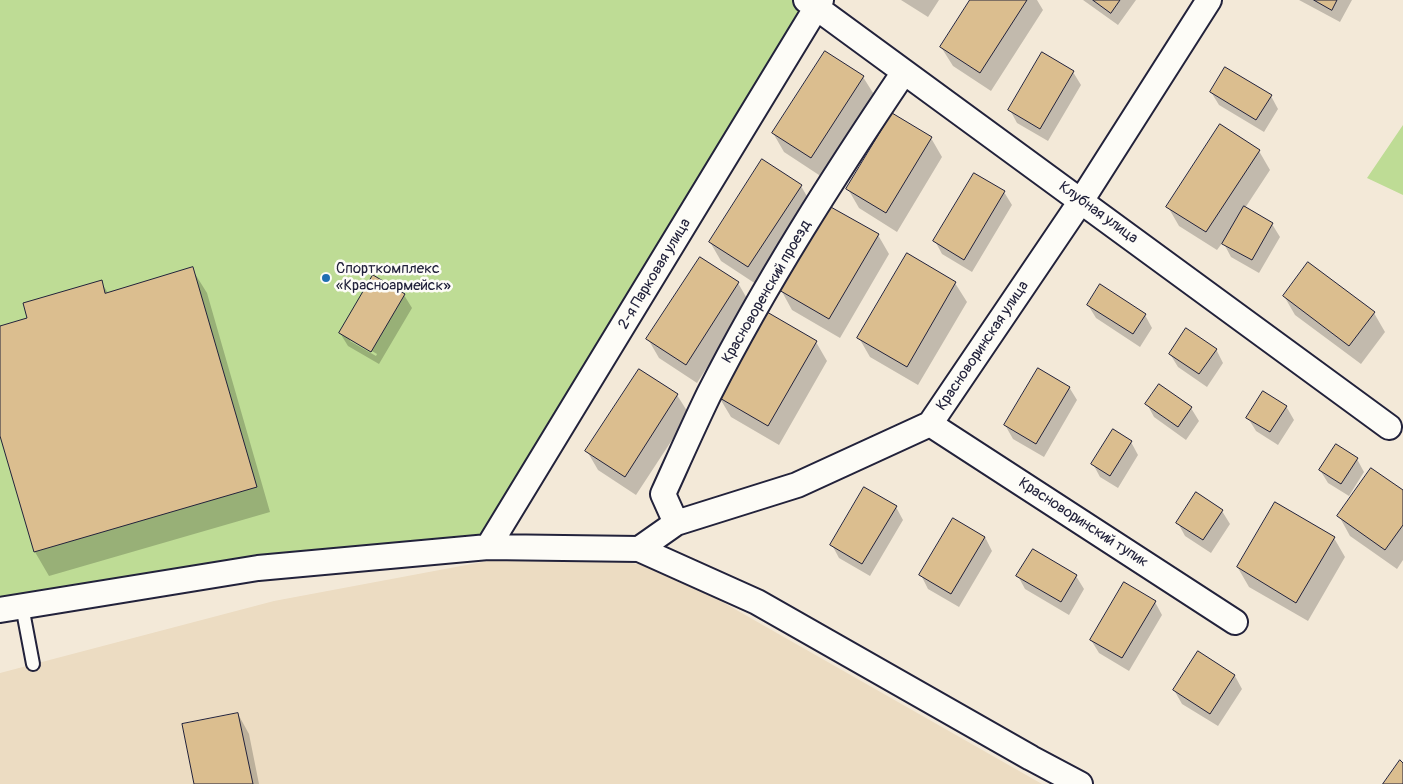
<!DOCTYPE html>
<meta charset="utf-8">
<style>
body{margin:0}
canvas{display:block;background:#f3e9d8}
</style>
<canvas width="1403" height="784"></canvas>
<script>
const c = document.querySelector('canvas').getContext('2d');
c.lineJoin = 'round';
function fill(path, color) { c.fillStyle = color; c.fill(path, 'evenodd'); }
function stroke(path, color, width, dash) { c.strokeStyle = color; c.lineWidth = width; c.lineCap = dash ? 'butt' : 'round'; c.setLineDash(dash || []); c.stroke(path); }
function drawText(font, color, halo, rows, align = 'center') {
  c.font = font + ' Pangolin,sans-serif'; c.lineWidth = 5; c.setLineDash([]); c.textBaseline = 'middle'; c.strokeStyle = halo; c.fillStyle = color; for (const [text, x, y, turn = 0] of rows) {
    c.save(); c.translate(x, y); c.rotate((+turn || 0) * Math.PI / 180); c.textAlign = isNaN(turn) ? turn : align; if (halo) c.strokeText(text, 0, 0); c.fillText(text, 0, 0); c.restore();
  }
}
fill(new Path2D(`
 M541,551l120,16 381,217h-1042v-111l274,-72z`), '#ecdcc2');
fill(new Path2D(`
 M0,0h806l10,8 -328,539 -488,63z
 M1403,125v70l-36,-17z`), '#bedc95');
fill(new Path2D(`
 M901,0h38l-11,17z
 M972,0h65l6,10 -52,81 -38,-25 -12,-19z
 M1083,0h53l-18,25z
 M1299,0h53l-12,22z
 M1073,72l8,13 -33,56 -31,-18 -7,-13z
 M863,77l12,19 -53,81 -38,-25 -11,-19z
 M1211,92l60,4 7,13 -14,23 -45,-27z
 M931,138l11,19 -45,75 -38,-24 -11,-19z
 M1259,151l11,19 -25,38 27,16 8,13 -21,36 -28,-16 -8,-15 -6,8 -38,-24 -11,-19z
 M975,174l29,18 8,13 -40,67 -30,-18 -7,-13z
 M801,186l11,19 -53,81 -38,-25 -11,-19z
 M878,235l11,19 -49,84 -48,-28 -11,-20z
 M192,269l15,24 63,219 -221,64 -14,-24 -35,-121v-104l29,-9 72,-36 7,11z
 M738,283l11,19 -52,81 -38,-25 -11,-19z
 M955,283l12,19 -49,83 -48,-28 -11,-19z
 M404,295l8,13 -33,56 -31,-18 -8,-13zM350,338l27,16 -1,2 -26,-15z
 M1284,296l90,17 11,19 -24,32 -66,-49z
 M1088,305l57,10 7,13 -12,19 -44,-29z
 M816,342l11,19 -48,84 -48,-28 -12,-20z
 M1216,349l7,14 -16,24 -29,-20 -8,-13z
 M639,370l38,25 12,19 -53,81 -38,-25 -11,-19z
 M1069,387l8,13 -33,57 -31,-18 -8,-14z
 M1147,404l44,4 8,13 -13,19 -32,-23z
 M1286,406l8,14 -16,25 -22,-14 -8,-13z
 M1131,442l7,13 -20,33 -18,-11 -7,-13z
 M1357,459l7,13 -15,24 -21,-13 -8,-13z
 M1403,491v69l-6,9 -47,-33 -11,-20z
 M896,507l7,13 -33,56 -31,-18 -7,-13z
 M1222,511l8,13 -19,29 -26,-17 -7,-13z
 M985,537l7,14 -33,56 -31,-18 -7,-14z
 M1334,538l11,19 -37,64 -59,-34 -11,-19z
 M1033,550l43,26 8,13 -15,26 -44,-26 -7,-13z
 M1155,602l7,13 -33,56 -30,-18 -8,-13z
 M1235,676l7,13 -24,37 -36,-22 -8,-14z
 M238,714l11,20 10,50h-64z`), '#0003');
const building = new Path2D(`
 M970,0h57l-47,73 -40,-26z
 M1093,0h27l-9,13z
 M1314,0h23l-5,10z
 M825,51l39,25 -53,82 -39,-25z
 M1042,52l32,19 -34,58 -32,-19z
 M1225,67l47,28 -16,25 -46,-28z
 M892,113l40,24 -46,76 -40,-24z
 M1220,124l40,26 -54,82 -40,-25z
 M762,159l40,26 -54,82 -39,-25z
 M974,173l31,18 -41,69 -31,-19z
 M829,206l50,28 -50,85 -50,-29z
 M1244,206l29,17 -21,37 -30,-16z
 M907,253l49,29 -49,85 -50,-29z
 M700,257l39,25 -53,83 -40,-26z
 M1308,262l67,50 -26,34 -66,-50z
 M193,267l64,220 -223,65 -34,-116v-110l27,-8 -4,-15 79,-23 3,13z
 M373,275l32,19 -34,58 -32,-19z
 M1100,284l46,30 -13,20 -46,-29z
 M767,312l50,29 -49,85 -50,-29z
 M1186,328l31,21 -18,25 -30,-20z
 M1038,368l32,19 -34,57 -32,-19z
 M639,369l39,25 -53,83 -40,-26z
 M1159,384l33,23 -14,20 -33,-23z
 M1263,391l24,15 -17,26 -24,-14z
 M1113,429l19,12 -22,35 -19,-12z
 M1336,444l22,14 -17,26 -22,-14z
 M1371,468l32,22v35l-18,25 -48,-34z
 M864,487l33,19 -35,58 -32,-19z
 M1196,492l27,18 -20,30 -27,-17z
 M1275,502l60,35 -39,66 -59,-36z
 M953,518l32,19 -34,57 -32,-19z
 M1033,549l44,26 -16,27 -45,-26z
 M1124,582l32,19 -34,57 -32,-18z
 M1198,651l37,24 -25,39 -37,-24z
 M238,713l15,71h-59l-12,-60z
 M1400,760l3,3v21h-20z`);
fill(building, '#dbbe8f');
stroke(building, '#22223b', 1);
const service = new Path2D(`
 M22,606l11,58`);
const minor = new Path2D(`
 M806,0l583,427
 M930,424l305,198
 M676,523l-13,-29c15,-33 30,-67 46,-100 57,-112 125,-218 195,-322
 M488,547l333,-547
 M639,549l37,-26 121,-38 133,-61 151,-223 128,-201
 M0,610l258,-42 230,-21 151,2 118,53 274,156 49,26`);
stroke(service, '#22223b', 16);
stroke(minor, '#22223b', 28);
stroke(service, '#fdfcf7', 12);
stroke(minor, '#fdfcf7', 24);
for (const [x, y, r, color] of [
 [326,278,5,"#1f6fb2"]
]) { const dot = new Path2D(); dot.arc(x, y, r, 0, 2 * Math.PI); c.fillStyle = color; c.fill(dot); stroke(dot, '#fdfcf7', 2); }
drawText('15px', '#22223b', '#fdfcf7', [
 ["Клубная улица",1098,213,36],
 ["2-я Парковая улица",655,274,-59],
 ["Красноворенский проезд",767,292,-60],
 ["Красноворинская улица",983,346,-56],
 ["Красноворинский тупик",1083,523,33]
]);
drawText('15px', '#22223b', '#fdfcf7', [
 ["Спорткомплекс",336,269],
 ["«Красноармейск»",336,286]
], 'left');
</script>
